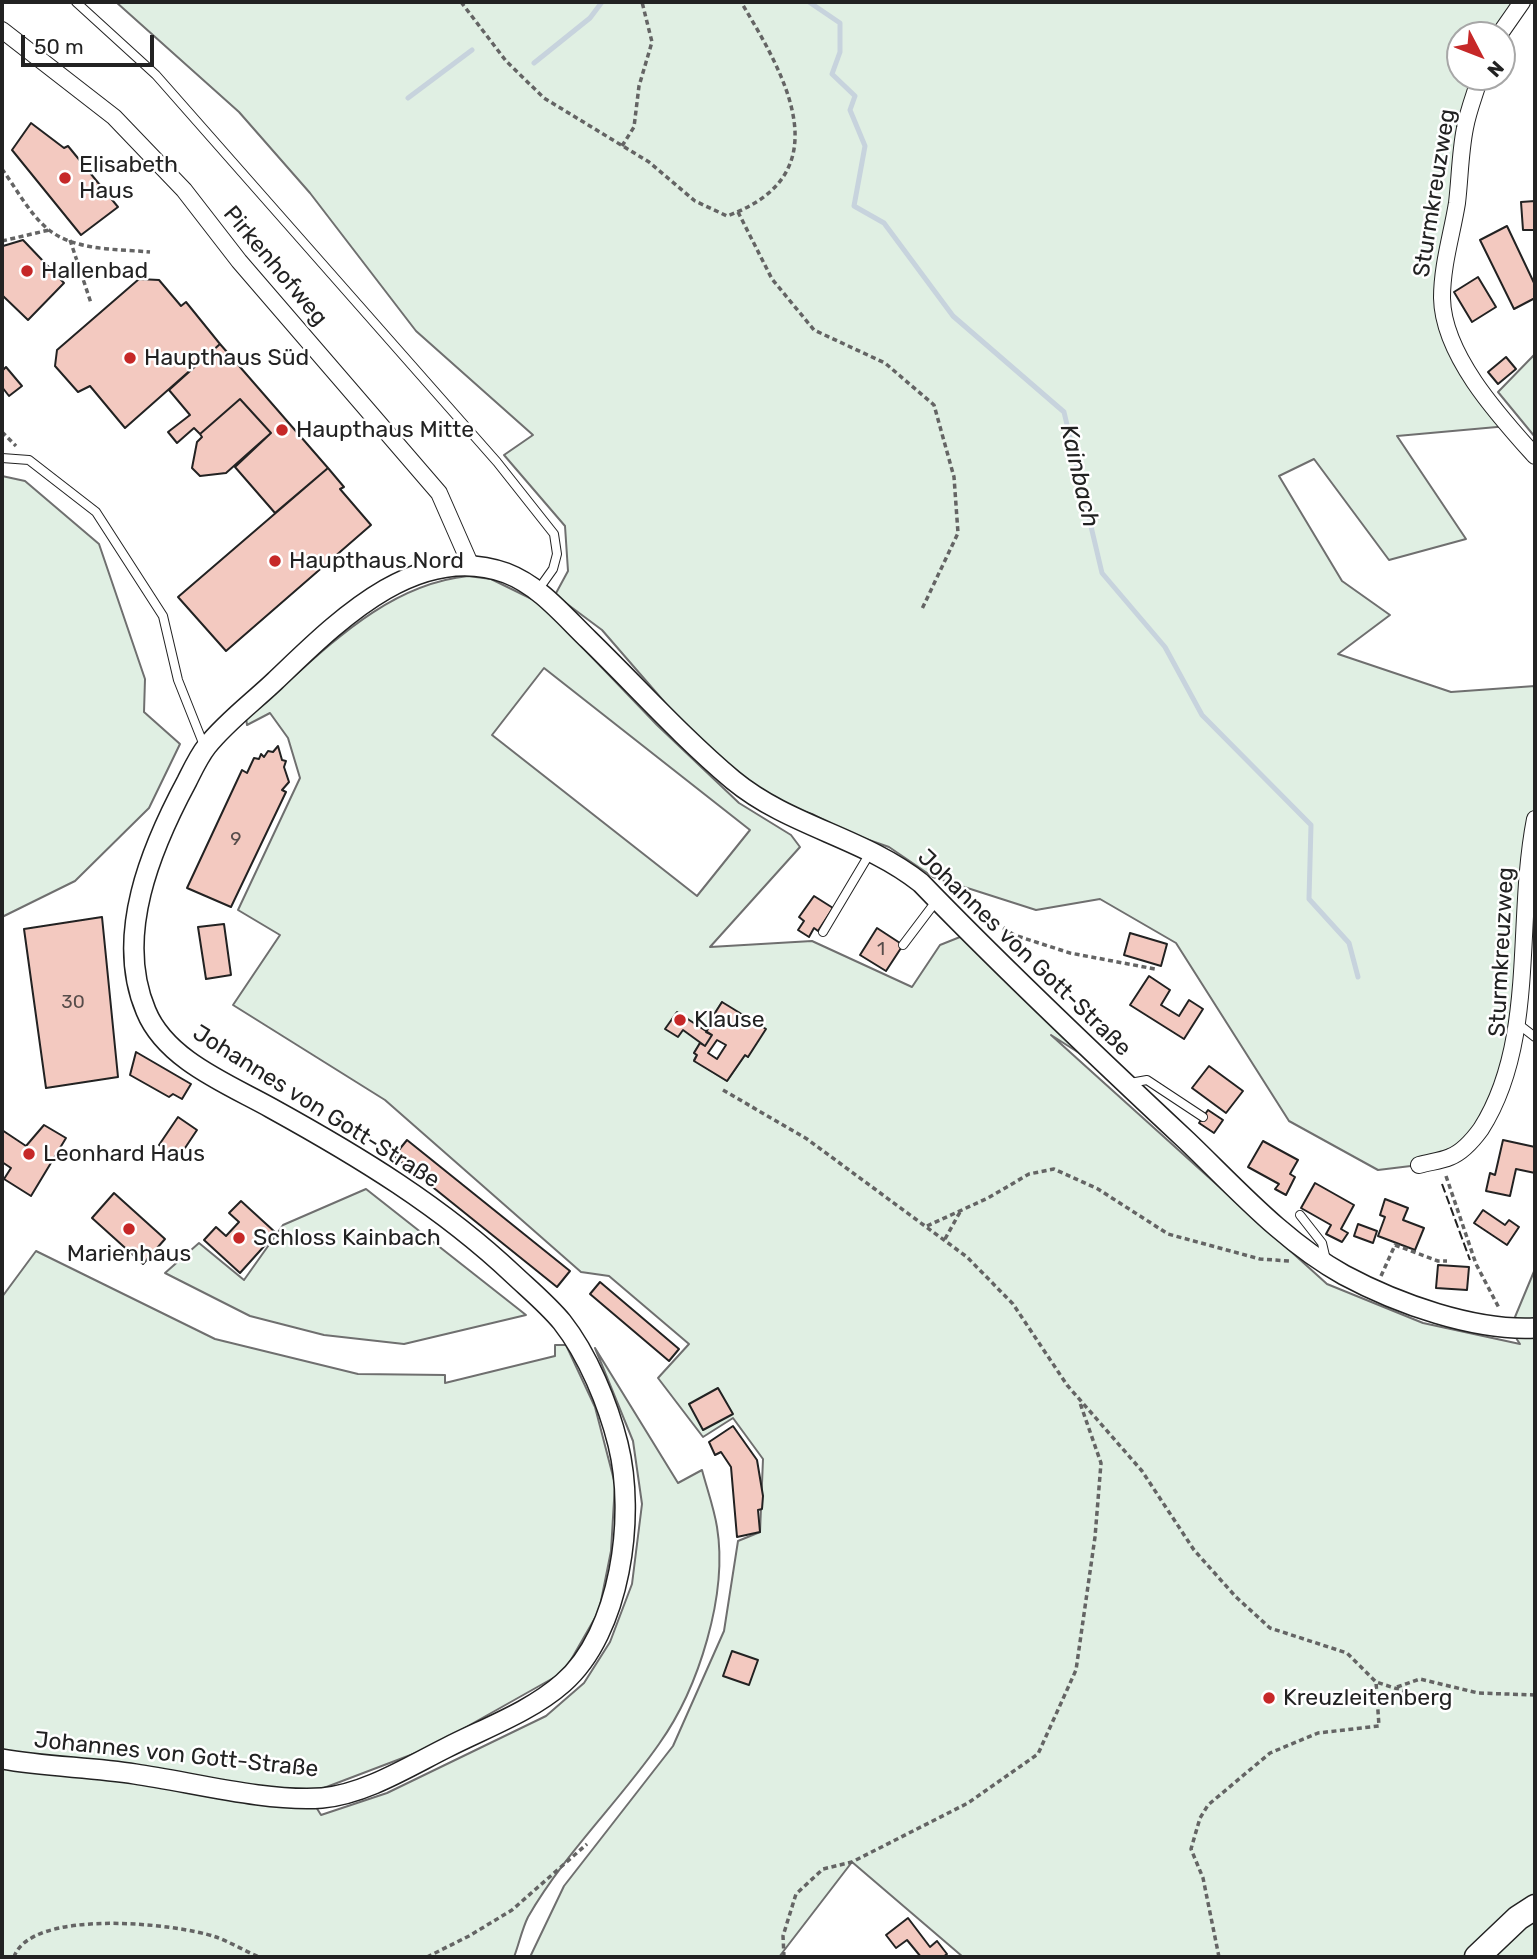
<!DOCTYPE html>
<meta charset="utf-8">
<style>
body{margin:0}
#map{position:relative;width:1537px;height:1959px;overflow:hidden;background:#fff;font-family:Rubik,sans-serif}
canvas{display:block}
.frame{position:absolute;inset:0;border:4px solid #222;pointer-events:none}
.north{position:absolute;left:1446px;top:21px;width:70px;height:70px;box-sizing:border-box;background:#fff;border:2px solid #a7a7a7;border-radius:50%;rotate:132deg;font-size:19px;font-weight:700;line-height:28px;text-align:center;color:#222}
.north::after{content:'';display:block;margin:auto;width:24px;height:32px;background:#c62828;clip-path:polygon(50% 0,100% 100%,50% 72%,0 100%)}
.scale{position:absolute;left:21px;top:35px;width:133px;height:32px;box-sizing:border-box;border:4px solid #222;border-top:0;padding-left:9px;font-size:21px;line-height:24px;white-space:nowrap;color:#222;-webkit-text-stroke:5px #fff;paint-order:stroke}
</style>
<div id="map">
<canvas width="1537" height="1959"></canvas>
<div class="frame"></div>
<div class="north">N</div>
<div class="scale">50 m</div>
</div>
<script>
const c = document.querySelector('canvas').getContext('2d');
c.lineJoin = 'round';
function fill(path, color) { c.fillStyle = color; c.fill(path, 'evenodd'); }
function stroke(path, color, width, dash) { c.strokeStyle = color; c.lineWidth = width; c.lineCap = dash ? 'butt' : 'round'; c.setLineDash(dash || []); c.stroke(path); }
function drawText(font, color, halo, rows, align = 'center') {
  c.font = font + ' Rubik,sans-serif'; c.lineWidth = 5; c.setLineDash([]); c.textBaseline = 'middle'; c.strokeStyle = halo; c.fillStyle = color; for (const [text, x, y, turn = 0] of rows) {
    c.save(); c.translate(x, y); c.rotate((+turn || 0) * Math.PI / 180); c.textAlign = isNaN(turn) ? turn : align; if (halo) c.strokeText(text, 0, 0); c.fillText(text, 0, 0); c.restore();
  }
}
const green = new Path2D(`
 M116,2h1406l-23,33h-39v42h20l-33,175 2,79 59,95 -111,10 69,103 -77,21 -75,-101 -35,17 63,105 48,34 -52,39 113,38 84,-6v133l-16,233 -12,37 -37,55 -51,21 -41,5 -89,-49 -113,-178 -76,-44 -64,11 -103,-33 -44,-30 -43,-15 -34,-18 -27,-8 -43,-28 -62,-58 -78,-90 -47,-35 13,-24 -3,-45 -61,-71 29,-20 -117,-104 -106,-138 -71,-81z
 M1535,354v83l-37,-45z
 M2,476l23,5 74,63 46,135 -1,33 36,32 -31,64 -74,73 -73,36z
 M468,576l23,3 49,24 117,122 82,78 52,32 9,12 -90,100 102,-6 100,46 28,-42 30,-12 150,146 -69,-44 276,249 96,39 97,21 -10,-15 25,-60v688h-572l-111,-95 -73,95h-249l34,-71 109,-140 51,-115 14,-90 22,-9 3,-73 -30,-41 -30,19 -45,-59 31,-34 -80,-68 -28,-4 -196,-172 -152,-95 47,-70 -42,-25 62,-132 -12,-40 -18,-25 -23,12 -1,-7c68,-55 130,-132 222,-142zM544,668l206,162 -53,66 -205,-161zM722,1002l26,55 -3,-2 -18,26 -33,-21 3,-5 -3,-2 6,-10 5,3 5,-20 -2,-2z
 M366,1189l160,126 -122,29 -80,-9 -74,-19 -85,-43 34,-30 45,37 39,-55z
 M36,1251l179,88 143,35 87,1v8l110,-27v-11h11l29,62 20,77 -4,67 -12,60 -35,61 -135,76 -121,46 13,21 66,-22 159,-77 38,-33 26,-41 22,-58 10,-80 -9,-63 -38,-93 83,135 24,-13c5,19 12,38 15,57 11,67 -18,161 -58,217 -41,59 -95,110 -131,173 -6,12 -9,27 -14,40h-512v-660z`);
fill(green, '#e0efe3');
stroke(green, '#6f6f6f', 2);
stroke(new Path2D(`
 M809,2l31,21v29l-8,22 23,22 -5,14 15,36 -11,60 30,17 69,93 111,96 38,161 63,74 37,68 109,110 -2,74 40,44 9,34
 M534,63l56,-45 12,-16
 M408,98l64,-48`), '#c7d3dd', 5);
const building = new Path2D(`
 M31,123l33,25 4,-2 50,61 -37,28 -69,-85z
 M1535,201v29h-12l-2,-28z
 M1507,226l28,59v13l-21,11 -34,-69z
 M23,240l41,43 -36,37 -26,-25 1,-49z
 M1478,277l18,30 -24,15 -18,-30z
 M139,279l20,1 22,26 5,-4 34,42 -95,84 -35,-42 -12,6 -23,-26 2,-16z
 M220,344l108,124 -53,45 -40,-46 36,-34 -31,-34 -40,35 -6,-6 -17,15 -9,-11 22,-17 -21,-25z
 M1506,357l10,12 -18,15 -10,-12z
 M6,367l16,19 -13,10 -7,-9v-16z
 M240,399l31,34 -45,40 -26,3 -8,-8 5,-26 5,-5 -2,-3z
 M328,468l16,19 -4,2 31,36 -145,126 -48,-54z
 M278,746l4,14 4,1 -2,6 5,15 -7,8 4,2 -55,115 -44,-19 55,-118 5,3 7,-15 5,1 2,-5 3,3 4,-6 5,1z
 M814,896l19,12 -15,23 -4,-3 -5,9 -11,-7 6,-9 -5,-4z
 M102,917l16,160 -72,11 -22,-159z
 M224,924l7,51 -25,4 -8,-52z
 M877,928l26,17 -17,26 -26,-16z
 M1130,933l37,11 -6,22 -37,-11z
 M1149,976l21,14 -9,15 18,11 10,-16 14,9 -19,30 -54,-34z
 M722,1002l44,27 -18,28 -3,-2 -18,26 -33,-20 3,-6 -3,-2 6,-10 5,3 7,-11 -6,-3 4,-6 -2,-2zM717,1040l9,5 -9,14 -9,-6z
 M677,1012l35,23 -7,11 -22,-16 -5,7 -13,-8z
 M136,1052l55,32 -9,15 -9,-5 -4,3 -39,-22z
 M1209,1066l34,25 -17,22 -34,-25z
 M1208,1110l15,10 -9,13 -15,-10z
 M178,1117l19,13 -18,27 -20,-12z
 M44,1125l22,13 -35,58 -27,-17 7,-11 -9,-6v-32l24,16z
 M407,1140l163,131 -13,16 -163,-131z
 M1503,1140l32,7v26l-19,-4 -6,27 -24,-5 4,-18 5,2z
 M1263,1141l35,19 -8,14 5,3 -9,18 -11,-6 4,-5 -31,-17z
 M1315,1183l39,22 -13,24 7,4 -6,9 -16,-8 5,-9 -30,-17z
 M114,1193l51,46 -22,25 -51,-46z
 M1385,1199l23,9 -5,12 21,8 -9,22 -37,-14 7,-19 -5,-2z
 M241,1201l35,32 -36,40 -36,-33 12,-13 10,9 13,-14 -10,-9z
 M1483,1210l22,15 4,-5 10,7 -12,18 -33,-22z
 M1358,1224l19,7 -4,12 -19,-7z
 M1438,1265l31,2 -2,23 -31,-2z
 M600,1282l79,67 -10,12 -79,-67z
 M718,1388l15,26 -30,16 -14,-26z
 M733,1426l24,34 6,36 -1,13 -4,1 2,22 -23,5 -6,-70 -10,-15 -6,3 -6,-13z
 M732,1651l26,9 -9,25 -26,-9z
 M908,1918l22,29 7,-6 10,13 -4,3h-22l-14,-17 -11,8 -10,-13z`);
fill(building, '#f3c9c0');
stroke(building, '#222', 2);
const service = new Path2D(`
 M76,2l80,73 341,387 57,72 3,20 -4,15 -15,21
 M2,458l27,2 67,52 67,104 15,64 27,68
 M823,932l47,-79
 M903,945l34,-45
 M1522,1027l13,10
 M1130,1083l17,-3 56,37
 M1300,1215l22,28 4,17`);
const minor = new Path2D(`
 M2,30l112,87 70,73 55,71 200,232 32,73
 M1499,35l23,-33
 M1480,77c-5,17 -12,34 -15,51 -5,25 -5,50 -8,75 -5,31 -15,62 -15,95 1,57 57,118 93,158
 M1419,1165c10,-3 22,-4 31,-8 13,-5 23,-17 31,-28 56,-88 34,-208 54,-310`);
const tertiary = new Path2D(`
 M2,1759c44,8 89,8 133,15 56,8 131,28 187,24 43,-4 86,-31 124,-50 39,-20 84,-36 117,-65 58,-51 73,-167 55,-239 -10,-40 -30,-89 -56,-122 -14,-17 -32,-32 -48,-47 -73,-69 -156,-119 -243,-167 -43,-24 -105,-48 -125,-97 -32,-75 5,-163 41,-230 6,-12 12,-25 20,-35 19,-24 46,-44 68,-65 59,-56 140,-141 231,-108 34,13 57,42 83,67 48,47 93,97 144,140 57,47 130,57 188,103 86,89 176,174 266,258 49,47 97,101 157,134 54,29 130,56 191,53`);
const primary = new Path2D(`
 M1477,1957l41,-39 17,-11`);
stroke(service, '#222', 10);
stroke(minor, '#222', 18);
stroke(tertiary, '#222', 22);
stroke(primary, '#222', 27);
stroke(new Path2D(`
 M461,2l45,59 38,37 105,64 46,39 32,15c116,-42 58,-141 14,-214
 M622,146l12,-19 5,-41 13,-44 -10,-40
 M2,169c14,19 28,46 47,61 27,21 69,19 101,22
 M738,212l34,67 42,51 71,33 49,42 20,72 4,56 -36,76
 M70,240l21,63
 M2,241l47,-11
 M2,432l14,14
 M968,904l46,31 56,18 85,16
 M723,1090l84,49 160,118 46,47 54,81 75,86 52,79 42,47 34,31 77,25 29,29 31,10
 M1446,1176l30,88 23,44
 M927,1226l61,-28 41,-24 25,-5 44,20 70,45 92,25 29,2
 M945,1239l15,-27
 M1381,1276l14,-31 43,16h9
 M1397,1687l23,-8 58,14 57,2
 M14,1957c17,-49 161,-34 202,-20 14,5 29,14 43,20
 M427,1957l42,-21 43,-26 75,-66
 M784,1957l-1,-21 13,-42 27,-25 29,-7 116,-59 70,-49 38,-84 19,-133 6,-74 -21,-60
 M1219,1957l-16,-79 -12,-29 9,-31 8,-13 62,-52 48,-20 61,-7 -3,-44`), '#646464', 3.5, [5, 3.5]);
stroke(service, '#fff', 8);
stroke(minor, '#fff', 16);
stroke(tertiary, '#fff', 19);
stroke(primary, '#fff', 24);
stroke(new Path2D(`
 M1442,1184l28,76`), '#222', 2, [9, 3.5]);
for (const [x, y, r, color] of [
 [65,178,7,"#c62828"],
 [27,271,7,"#c62828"],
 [130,358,7,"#c62828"],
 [282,430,7,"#c62828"],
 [275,561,7,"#c62828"],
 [680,1020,7,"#c62828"],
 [29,1154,7,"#c62828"],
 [129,1229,7,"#c62828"],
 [239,1238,7,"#c62828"],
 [1269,1698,7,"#c62828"]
]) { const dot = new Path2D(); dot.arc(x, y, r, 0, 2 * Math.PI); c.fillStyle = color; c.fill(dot); stroke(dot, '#fff', 2.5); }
drawText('19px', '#564c4a', null, [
 ["9",236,840],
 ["1",881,950],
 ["30",73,1003]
]);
drawText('23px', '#222', '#fff', [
 ["Elisabeth",79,165],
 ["Haus",79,191],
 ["Hallenbad",41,271],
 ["Haupthaus Süd",144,358],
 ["Haupthaus Mitte",296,430],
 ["Haupthaus Nord",289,561],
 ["Klause",694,1020],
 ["Leonhard Haus",43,1154],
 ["Schloss Kainbach",253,1238],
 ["Marienhaus",129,1254,"center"],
 ["Kreuzleitenberg",1283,1698]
], 'left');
drawText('23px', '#222', '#fff', [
 ["Sturmkreuzweg",1435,193,-81],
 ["Pirkenhofweg",275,266,50],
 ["Sturmkreuzweg",1502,952,-87],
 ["Johannes von Gott-Straße",1024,953,44],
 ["Johannes von Gott-Straße",316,1107,32],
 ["Johannes von Gott-Straße",176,1755,6]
]);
drawText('italic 24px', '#222', '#fff', [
 ["Kainbach",1079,476,77]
]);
</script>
